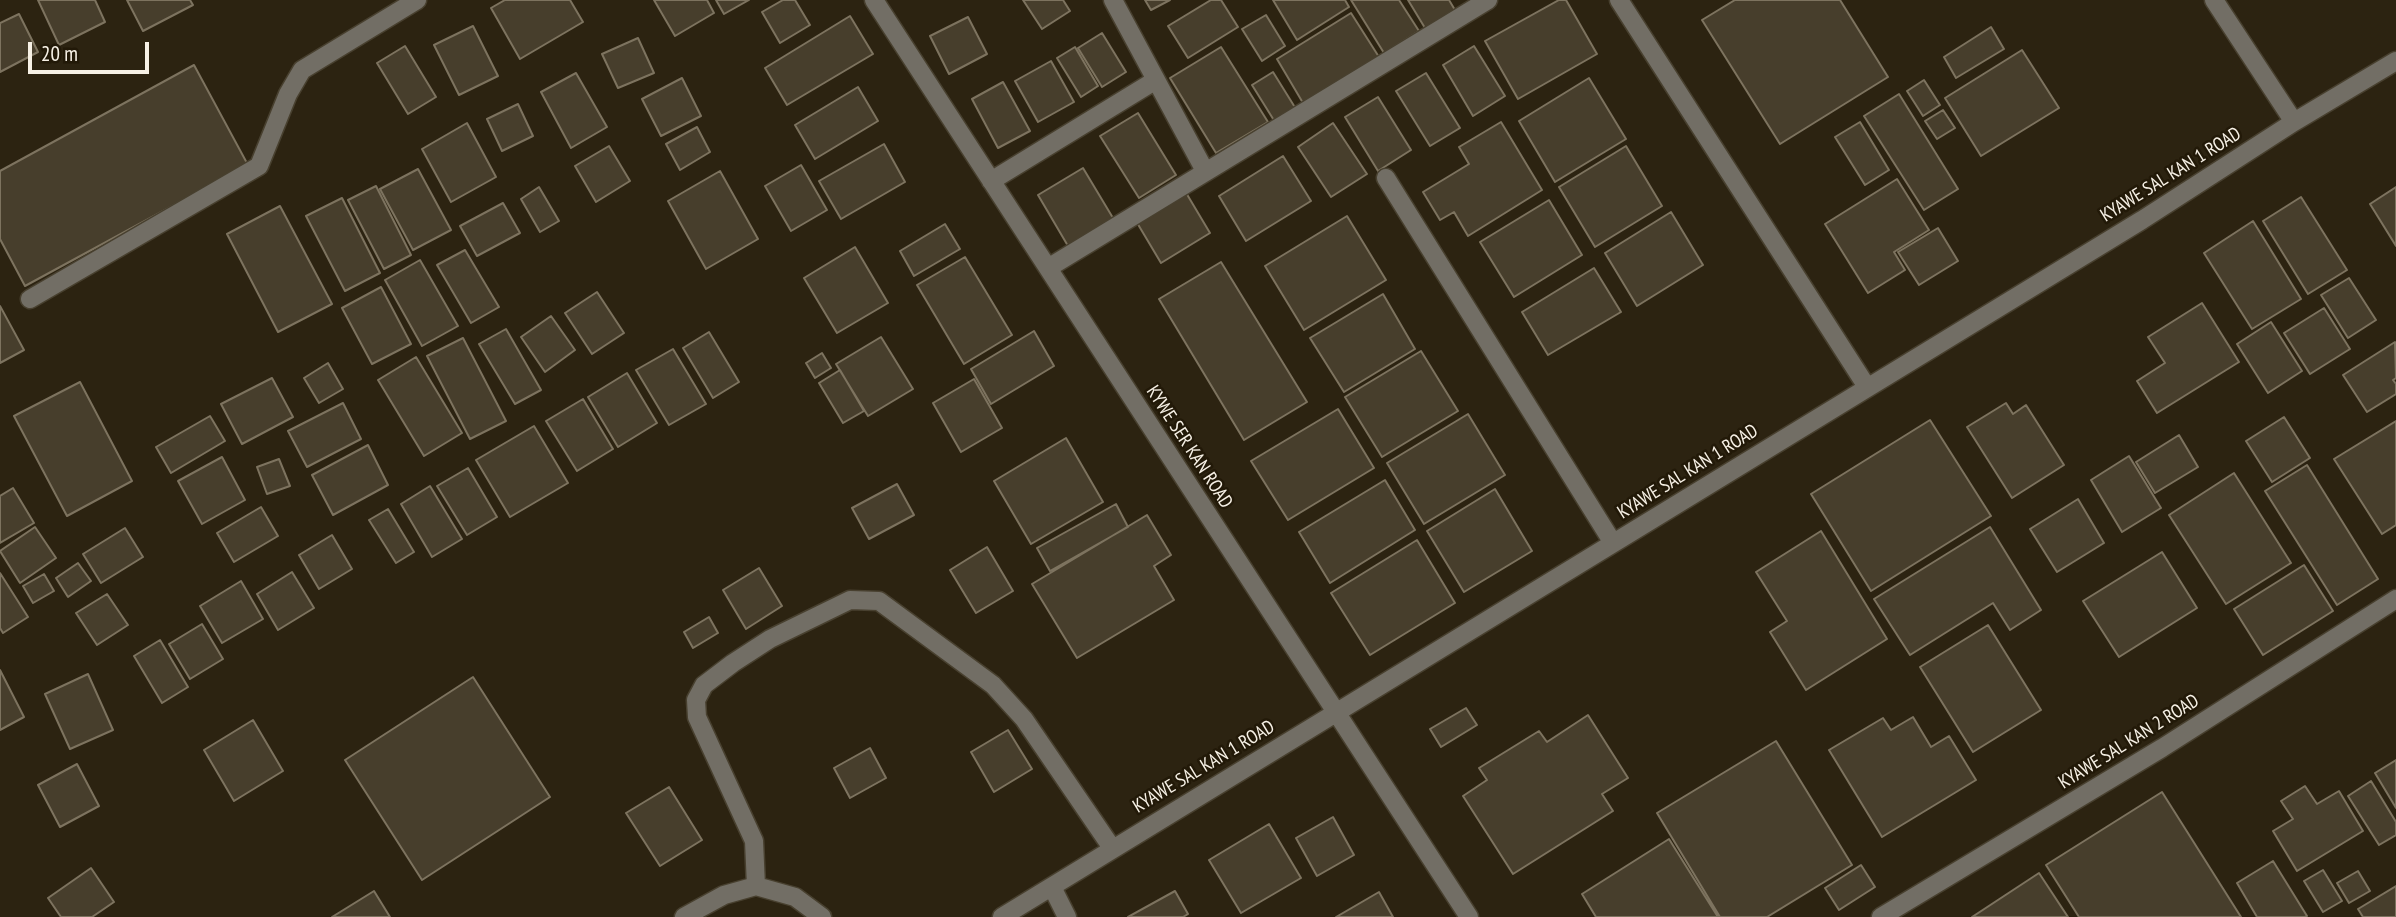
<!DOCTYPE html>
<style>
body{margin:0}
#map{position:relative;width:2396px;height:917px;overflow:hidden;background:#2c2311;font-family:"PT Sans Narrow",sans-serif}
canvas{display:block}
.scale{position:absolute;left:28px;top:42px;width:121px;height:32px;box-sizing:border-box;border:4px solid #f7f1e6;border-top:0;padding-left:9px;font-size:21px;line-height:24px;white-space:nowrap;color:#f7f1e6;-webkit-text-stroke:5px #221908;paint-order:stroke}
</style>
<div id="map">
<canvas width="2396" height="917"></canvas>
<div class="scale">20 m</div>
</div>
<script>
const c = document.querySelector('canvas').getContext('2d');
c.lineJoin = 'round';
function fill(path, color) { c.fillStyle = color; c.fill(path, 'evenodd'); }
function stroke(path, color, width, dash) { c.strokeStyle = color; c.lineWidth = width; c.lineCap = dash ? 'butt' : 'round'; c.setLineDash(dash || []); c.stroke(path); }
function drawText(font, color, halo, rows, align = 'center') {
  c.font = font + ' "PT Sans Narrow",sans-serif'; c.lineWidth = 5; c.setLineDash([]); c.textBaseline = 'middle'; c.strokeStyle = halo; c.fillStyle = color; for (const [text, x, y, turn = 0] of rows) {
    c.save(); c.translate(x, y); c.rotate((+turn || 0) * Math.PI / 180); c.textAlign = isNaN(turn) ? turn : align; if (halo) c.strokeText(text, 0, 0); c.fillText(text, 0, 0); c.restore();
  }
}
const building = new Path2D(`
 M38,0h57l10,22 -46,23z
 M127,0h63l3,5 -50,26z
 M505,0h65l13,22 -63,37 -29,-51z
 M654,0h53l7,13 -39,23z
 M716,0h33l-25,14z
 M783,0h12l15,25 -30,18 -18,-31z
 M1023,0h40l7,11 -28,18z
 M1145,0h25l-19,10z
 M1211,0h10l17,27 -50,31 -20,-32z
 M1273,0h72l4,7 -52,33z
 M1351,0h48l20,31 -35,22z
 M1408,0h41l6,10 -30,18z
 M1559,0h7l31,54 -79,45 -33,-58z
 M1735,0h105l48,77 -108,67 -78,-124z
 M1351,13l28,44 -76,46 -26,-44z
 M19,14l19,38 -38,20v-49z
 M1266,15l19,31 -23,15 -20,-32z
 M850,16l23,38 -86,51 -22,-37z
 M968,17l19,37 -38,20 -19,-38z
 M473,26l25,50 -39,19 -25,-50z
 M1991,27l13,22 -48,29 -12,-21z
 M1102,33l24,39 -24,15 -24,-39z
 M638,38l16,35 -36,15 -16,-34z
 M405,46l31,51 -28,17 -31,-51z
 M1474,46l31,50 -32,20 -30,-51z
 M1075,47l23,39 -17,11 -24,-39z
 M1221,47l47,75 -52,31 -46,-75z
 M2022,50l37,58 -78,48 -36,-58z
 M1051,61l23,41 -36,20 -23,-41z
 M194,65l54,100 -223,121 -25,-47v-68z
 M1273,72l23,37 -21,13 -23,-37z
 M576,73l31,54 -36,21 -30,-56z
 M1426,73l34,55 -30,18 -34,-55z
 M682,78l19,38 -40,20 -19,-37z
 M1589,78l37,61 -71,43 -36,-61z
 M1924,80l16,25 -17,11 -16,-25z
 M1003,82l27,49 -32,17 -26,-49z
 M858,87l20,34 -63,38 -20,-34z
 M1899,94l59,95 -34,21 -60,-94z
 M1378,97l33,53 -33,21 -33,-54z
 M518,104l15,32 -31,15 -15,-32z
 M1943,110l12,18 -18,11 -12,-18z
 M1138,113l38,62 -37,23 -39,-62z
 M1501,122l41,68 -74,46 -14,-24 -14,8 -17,-28 46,-28 -10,-17z
 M1860,122l29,48 -24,15 -30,-48z
 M467,123l29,54 -45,25 -29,-53z
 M1333,123l34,51 -36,23 -33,-50z
 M697,127l13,25 -30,18 -14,-26z
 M884,144l21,38 -64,37 -22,-38z
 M609,146l21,35 -34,21 -21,-36z
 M1626,146l36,60 -67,41 -36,-60z
 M1283,156l28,45 -65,40 -27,-45z
 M801,165l26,45 -36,21 -26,-45z
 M1083,168l30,50 -45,28 -30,-51z
 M418,169l33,61 -38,20 -33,-61z
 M720,171l38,68 -52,30 -38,-68z
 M1897,179l32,51 -35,22 11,18 -37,23 -43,-69z
 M376,186l35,69 -27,14 -36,-69z
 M539,187l20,34 -19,11 -19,-33z
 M2396,187v59l-26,-42z
 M1185,191l25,42 -49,30 -25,-42z
 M2301,197l46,73 -39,24 -45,-73z
 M342,198l38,75 -35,18 -39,-75z
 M1549,200l33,55 -68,42 -34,-55z
 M503,203l17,30 -43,23 -17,-30z
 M280,206l52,98 -54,28 -51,-98z
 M1671,212l32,53 -66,41 -32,-53z
 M1347,216l39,64 -82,50 -39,-64z
 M2253,221l48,78 -49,30 -48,-76z
 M945,224l15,25 -46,27 -14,-25z
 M1938,228l20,33 -39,24 -21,-33z
 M855,247l33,56 -51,30 -33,-55z
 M465,250l34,57 -28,16 -34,-58z
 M965,257l47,78 -48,29 -47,-79z
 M420,260l38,66 -36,20 -37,-66z
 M1221,262l86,140 -63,38 -85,-141z
 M1594,268l27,44 -73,43 -26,-43z
 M2349,278l27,42 -28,18 -27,-43z
 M381,287l30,57 -39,20 -30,-56z
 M597,292l27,41 -32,21 -27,-41z
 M1383,294l32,55 -71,43 -34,-54z
 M2202,303l37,59 -82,51 -20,-32 28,-18 -17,-26z
 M0,306l24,44 -24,13z
 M2324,308l26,41 -40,25 -26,-41z
 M551,316l24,34 -30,22 -24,-35z
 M2271,322l31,49 -34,22 -31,-49z
 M506,329l35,61 -26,14 -36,-60z
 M1034,331l20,35 -63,38 -20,-35z
 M709,332l30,50 -26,16 -30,-50z
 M881,337l32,52 -45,27 -32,-52z
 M463,338l43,83 -36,18 -43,-83z
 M2395,342l1,36 -3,2 3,4v10l-29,18 -24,-37z
 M673,349l33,55 -37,21 -33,-55z
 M1421,351l37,60 -76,46 -37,-60z
 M822,353l9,15 -16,10 -9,-15z
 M416,357l46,76 -38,23 -46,-76z
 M328,363l15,26 -24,14 -15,-25z
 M840,370l24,41 -21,12 -24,-40z
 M627,373l30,50 -39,24 -30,-50z
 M272,378l21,39 -51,27 -21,-40z
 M974,379l28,49 -41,24 -28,-49z
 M80,382l52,99 -65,35 -53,-100z
 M583,399l30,50 -36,22 -31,-50z
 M343,403l18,36 -54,28 -19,-36z
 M2006,403l7,11 13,-9 38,60 -52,33 -45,-71z
 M1338,409l36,59 -86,52 -37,-59z
 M1468,414l37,61 -81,49 -37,-61z
 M210,416l15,25 -54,32 -15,-26z
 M2284,417l26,41 -38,24 -26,-41z
 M1930,420l61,96 -120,75 -60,-97z
 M2396,421v104l-14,9 -48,-75z
 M534,426l34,57 -58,34 -34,-57z
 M2179,435l19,32 -43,26 -19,-31z
 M1066,438l37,64 -72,42 -37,-63z
 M368,445l20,40 -55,30 -21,-40z
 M2129,456l32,52 -39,24 -31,-52z
 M222,457l23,43 -43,24 -24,-43z
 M279,459l11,27 -23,8 -10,-27z
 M2307,465l71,114 -41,26 -72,-114z
 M468,468l29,49 -30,18 -30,-49z
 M2234,473l57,90 -65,41 -57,-89z
 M1385,480l30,50 -85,53 -31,-51z
 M897,484l17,31 -45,24 -17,-31z
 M430,486l32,53 -30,18 -31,-53z
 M13,488l21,35 -34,20v-47z
 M1495,489l37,62 -68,41 -37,-61z
 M2078,499l26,44 -47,29 -27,-43z
 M1116,504l12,23 -78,44 -13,-23z
 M261,507l17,29 -44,26 -17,-29z
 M388,509l26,43 -18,11 -27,-43z
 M1147,515l24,40 -17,11 20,34 -97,58 -45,-74z
 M35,527l21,31 -36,25 -20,-32z
 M1990,527l51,83 -31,20 -17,-27 -83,52 -36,-56z
 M125,528l18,29 -42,26 -18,-29z
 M1821,531l66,108 -81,51 -36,-58 17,-11 -31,-49z
 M332,535l20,34 -33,20 -20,-34z
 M1417,540l38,63 -85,52 -39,-62z
 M987,547l26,44 -37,22 -26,-43z
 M2162,552l35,56 -78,49 -36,-56z
 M78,563l13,18 -23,16 -12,-19z
 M2304,565l29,46 -70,44 -29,-46z
 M759,568l23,38 -36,23 -23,-39z
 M292,572l22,36 -36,22 -21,-36z
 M0,573l28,44 -25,16 -3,-5z
 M44,574l10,17 -21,12 -10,-17z
 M241,581l22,38 -41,24 -22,-37z
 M107,594l21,31 -31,20 -21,-32z
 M709,617l9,16 -25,15 -9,-16z
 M202,624l21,35 -33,20 -21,-35z
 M1988,625l53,85 -68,42 -53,-85z
 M160,640l28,47 -26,16 -28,-47z
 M0,670l24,47 -24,13z
 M88,674l25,56 -43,19 -25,-55z
 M473,677l77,120 -128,83 -77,-120z
 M1466,708l11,17 -36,22 -11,-18z
 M1588,715l40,63 -26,16 11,17 -100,63 -50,-78 24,-16 -8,-12 60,-37 8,11z
 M1913,717l18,30 18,-11 27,44 -94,57 -53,-87 54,-32 8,12z
 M253,720l30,51 -49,30 -30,-51z
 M1008,730l24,39 -38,23 -23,-40z
 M1776,741l76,124 -85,52h-47l-63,-104z
 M870,748l16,30 -36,20 -16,-30z
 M2396,760v48l-21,-35z
 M77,764l22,42 -39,21 -22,-42z
 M2371,781l25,41v13l-17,10 -31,-49z
 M2305,786l12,18 22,-13 24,40 -66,40 -24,-40 20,-12 -12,-18z
 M669,787l33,53 -42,26 -34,-53z
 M2162,792l79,125h-162l-33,-52z
 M1333,817l21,38 -37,21 -21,-38z
 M1269,824l32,54 -60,35 -32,-53z
 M1669,839l49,78h-122l-14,-23z
 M2273,861l34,55 -2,1h-48l-20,-34z
 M1861,865l14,22 -36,23 -14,-22z
 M91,868l23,34 -22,15h-31l-13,-19z
 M2323,870l19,31 -19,11 -19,-31z
 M2358,871l12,20 -21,12 -12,-20z
 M2039,873l29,44h-96z
 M2396,886v31h-33l-5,-8z
 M374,891l16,26h-58z
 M1175,891l13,23 -5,3h-55z
 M1379,892l14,25h-57z`);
fill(building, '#473e2c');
stroke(building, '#7d735f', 2);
const street = new Path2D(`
 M874,0l595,917
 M1113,0l92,171
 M1619,0l248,387
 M2214,0l80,122
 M1386,178l227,365
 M991,181l165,-101
 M1048,268l440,-268
 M30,299l229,-133 29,-72 14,-24 115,-70
 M1052,887l15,30
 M684,917l40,-22 32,-9
 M822,917l-27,-20 -39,-11 -2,-45 -57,-124 -1,-17 8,-15 29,-22 37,-24 80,-39 29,1 114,84 31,34 88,129
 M1002,917l1140,-697 152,-98 102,-61
 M1881,917l281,-169 234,-149`);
stroke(street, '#48402f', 21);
stroke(street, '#726e65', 18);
drawText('19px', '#f7f1e6', '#221908', [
 ["KYAWE SAL KAN 1 ROAD",2171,175,-32],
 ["KYWE SER KAN ROAD",1189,447,57],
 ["KYAWE SAL KAN 1 ROAD",1688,472,-32],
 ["KYAWE SAL KAN 2 ROAD",2129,742,-32],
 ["KYAWE SAL KAN 1 ROAD",1204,767,-31]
]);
</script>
